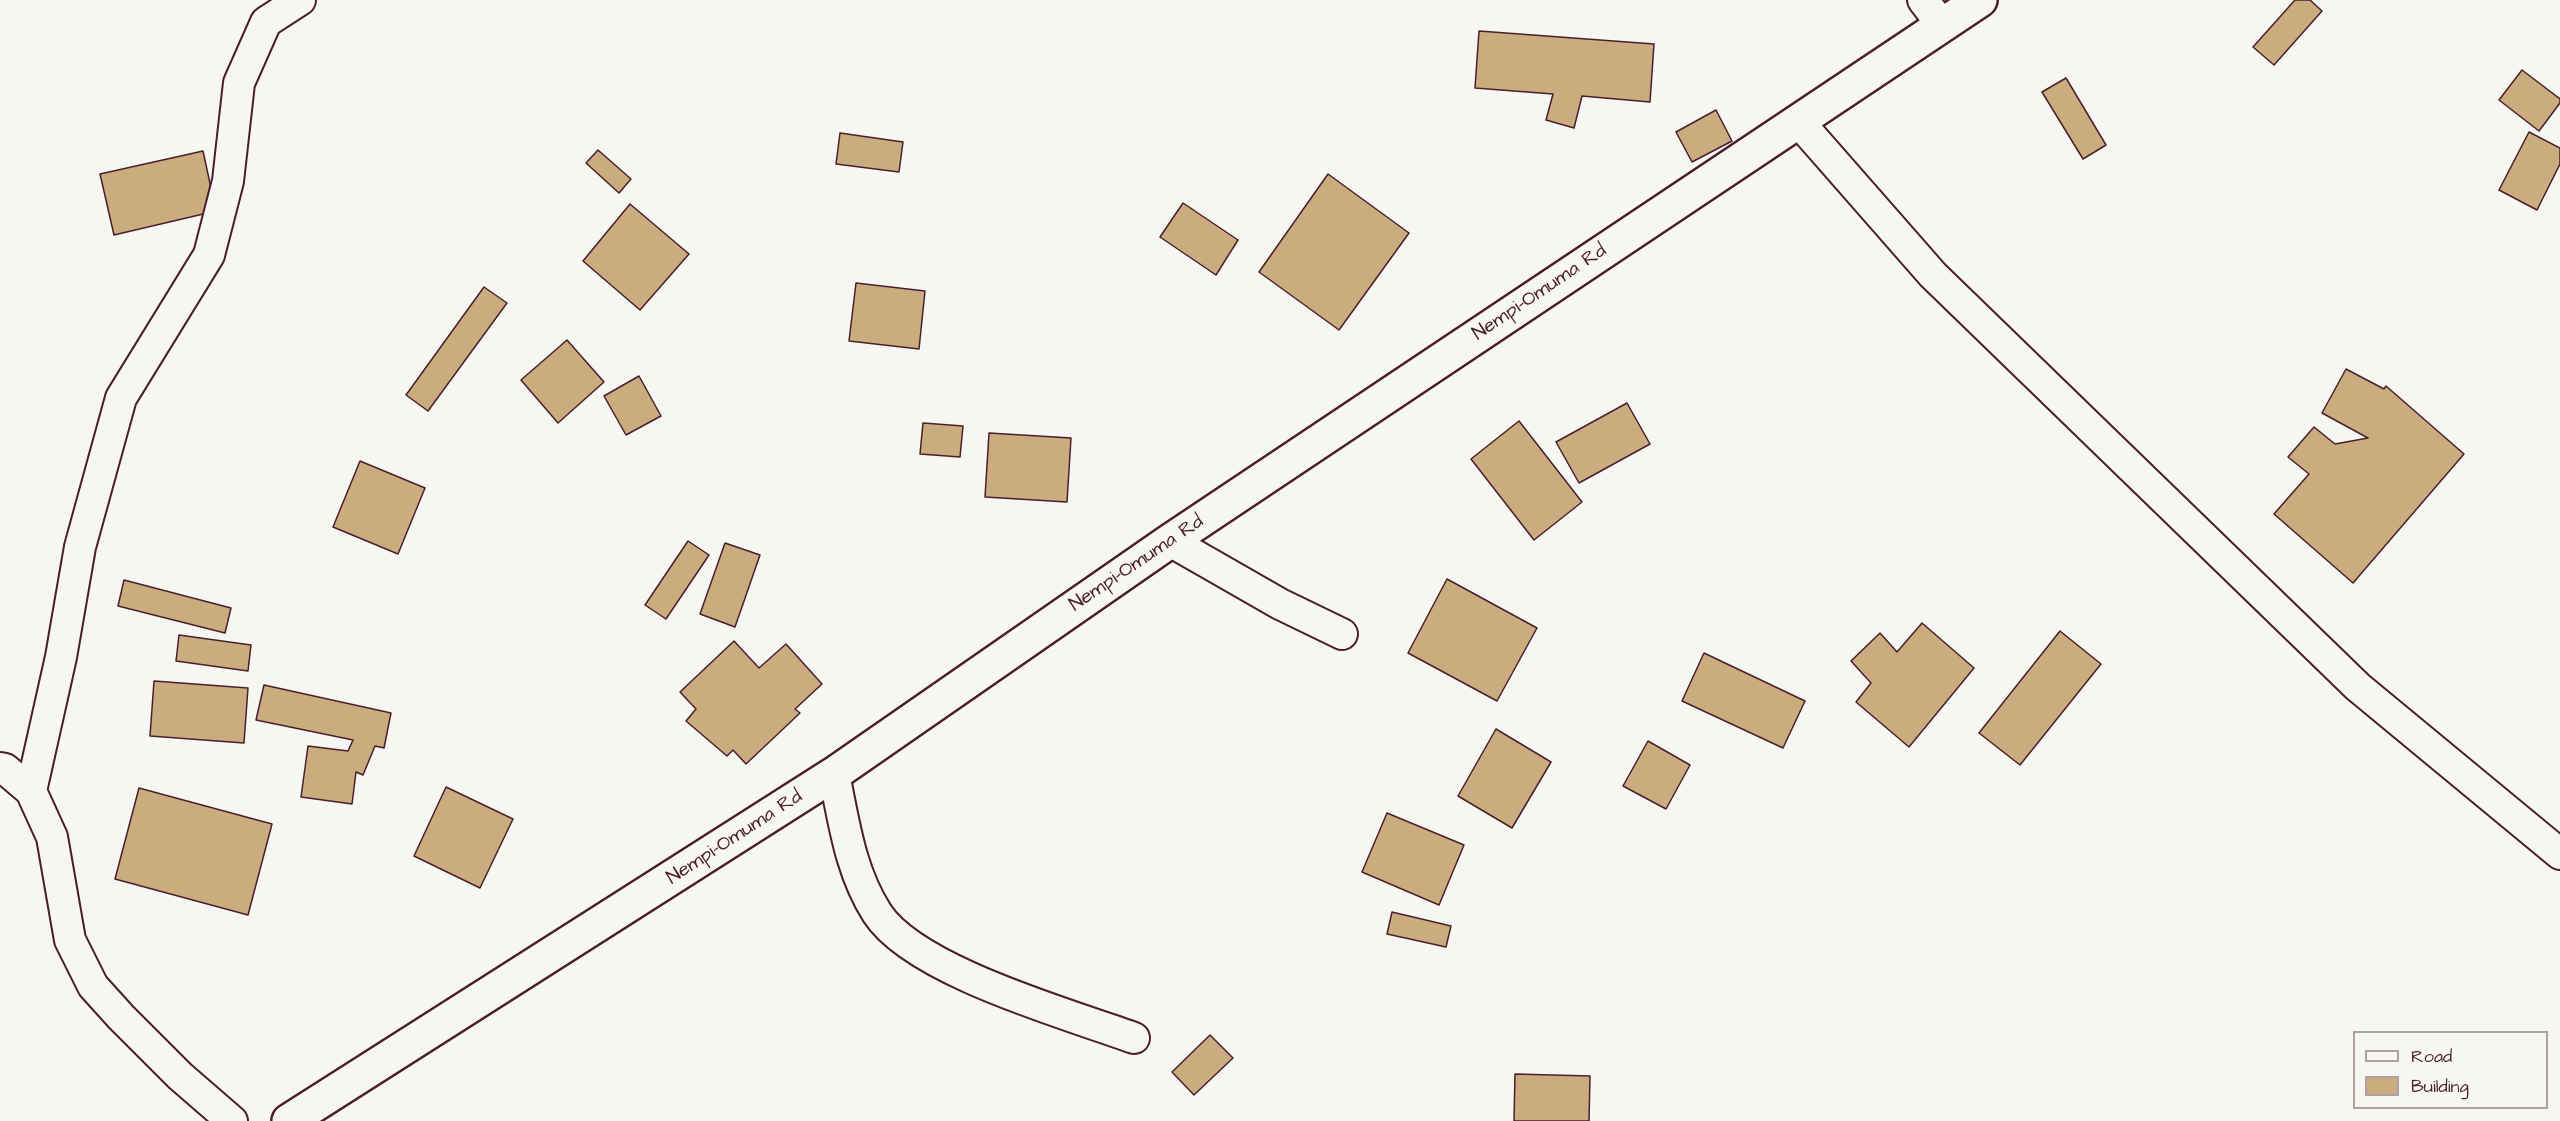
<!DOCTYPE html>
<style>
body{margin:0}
#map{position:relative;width:2560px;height:1121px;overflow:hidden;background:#f6f6f2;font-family:"Architects Daughter",sans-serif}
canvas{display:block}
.legend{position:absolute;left:2353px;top:1031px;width:195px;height:78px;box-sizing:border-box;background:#f6f6f2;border:2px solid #b1a0a2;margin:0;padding:8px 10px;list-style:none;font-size:18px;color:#4a1f2b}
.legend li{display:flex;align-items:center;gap:12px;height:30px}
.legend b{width:30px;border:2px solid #b1a0a2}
</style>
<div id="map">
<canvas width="2560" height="1121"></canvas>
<ul class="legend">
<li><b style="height:8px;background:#f6f6f2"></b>Road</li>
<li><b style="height:16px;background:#cbac7f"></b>Building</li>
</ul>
</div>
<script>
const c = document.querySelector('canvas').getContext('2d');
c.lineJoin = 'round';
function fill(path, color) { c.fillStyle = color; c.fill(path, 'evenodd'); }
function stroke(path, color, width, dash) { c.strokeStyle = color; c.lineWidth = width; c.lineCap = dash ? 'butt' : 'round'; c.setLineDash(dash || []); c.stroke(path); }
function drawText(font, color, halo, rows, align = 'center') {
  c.font = font + ' "Architects Daughter",sans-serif'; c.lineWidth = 5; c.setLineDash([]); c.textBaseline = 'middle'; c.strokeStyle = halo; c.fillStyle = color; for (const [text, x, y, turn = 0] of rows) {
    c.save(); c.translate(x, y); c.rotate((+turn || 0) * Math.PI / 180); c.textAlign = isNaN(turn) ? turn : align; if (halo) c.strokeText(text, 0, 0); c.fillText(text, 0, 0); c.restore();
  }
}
const building = new Path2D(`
 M2295,0h15l12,11 -48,54 -21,-18z
 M1479,31l175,13 -4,58 -68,-6 -8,32 -28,-8 7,-26 -78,-6z
 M2522,70l38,29v4l-21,28 -40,-31z
 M2066,78l40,67 -23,14 -41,-67z
 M1716,110l16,31 -40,21 -16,-30z
 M2529,132l31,16v16l-23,46 -38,-20z
 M840,133l63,9 -4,30 -63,-8z
 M598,150l33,29 -12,14 -33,-30z
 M203,151l13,60 -102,24 -14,-61z
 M1328,174l81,59 -70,97 -80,-58z
 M1183,203l55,37 -22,35 -56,-38z
 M630,204l59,50 -49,56 -57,-49z
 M856,283l69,8 -6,58 -70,-8z
 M484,287l23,16 -79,108 -22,-16z
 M567,340l37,42 -46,41 -37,-43z
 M2346,369l38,20 2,-3 78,68 -111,129 -79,-69 35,-40 -21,-17 26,-30 21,17 33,-6 -46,-25z
 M639,376l22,40 -35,19 -22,-39z
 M1627,403l23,41 -71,39 -23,-41z
 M1519,421l63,81 -48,38 -63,-81z
 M923,423l40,3 -3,31 -40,-3z
 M989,433l82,5 -4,64 -82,-5z
 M360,461l65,27 -27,66 -65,-27z
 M688,541l21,14 -43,64 -21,-14z
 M725,543l35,12 -25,72 -35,-13z
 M1447,579l90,49 -40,73 -89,-48z
 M124,580l107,28 -6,25 -107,-27z
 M1922,623l52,45 -65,79 -53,-45 15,-19 -20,-22 29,-28 17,19z
 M2060,631l41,33 -81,101 -41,-32z
 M179,635l72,10 -3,26 -72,-10z
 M734,641l25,27 27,-24 36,40 -27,25 5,4 -54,51 -13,-14 -6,6 -41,-35 10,-12 -16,-17z
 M1704,653l101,48 -22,47 -101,-47z
 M154,681l94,7 -4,55 -94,-7z
 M264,685l127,28 -7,35 -9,-2 -12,29 -7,-3 -4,32 -51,-7 7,-51 40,5 5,-11 -97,-20z
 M1496,729l55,33 -39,66 -54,-32z
 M1648,741l42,24 -24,44 -43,-23z
 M446,787l67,32 -33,69 -66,-32z
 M139,788l133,36 -24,91 -133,-36z
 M1387,813l77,32 -25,60 -77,-33z
 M1392,912l59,14 -5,21 -59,-13z
 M1210,1035l23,23 -39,37 -22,-23z
 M1515,1074l75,2 -1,45h-75z`);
fill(building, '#cbac7f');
stroke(building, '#4a1f2b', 1.5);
const minor = new Path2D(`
 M1923,0l19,25
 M1798,121l135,154 425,412 202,167
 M1170,541l110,63 62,30
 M0,768l5,1 26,22 21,46 18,103 23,46 28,31 59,59 52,45
 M834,774c10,48 16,97 43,139 37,58 191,101 257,125
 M31,791l30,-134 19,-110 41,-149 88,-143 19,-74 11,-98 27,-61 34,-22`);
const tertiary = new Path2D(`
 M289,1121l545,-347 336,-233 810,-541`);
stroke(minor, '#4a1f2b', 34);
stroke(tertiary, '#4a1f2b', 38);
stroke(minor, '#f6f6f2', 30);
stroke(tertiary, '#f6f6f2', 33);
drawText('20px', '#4a1f2b', '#f6f6f2', [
 ["Nempi-Omuma Rd",1540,293,-34],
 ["Nempi-Omuma Rd",1137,564,-34],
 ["Nempi-Omuma Rd",735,838,-33]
]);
</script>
